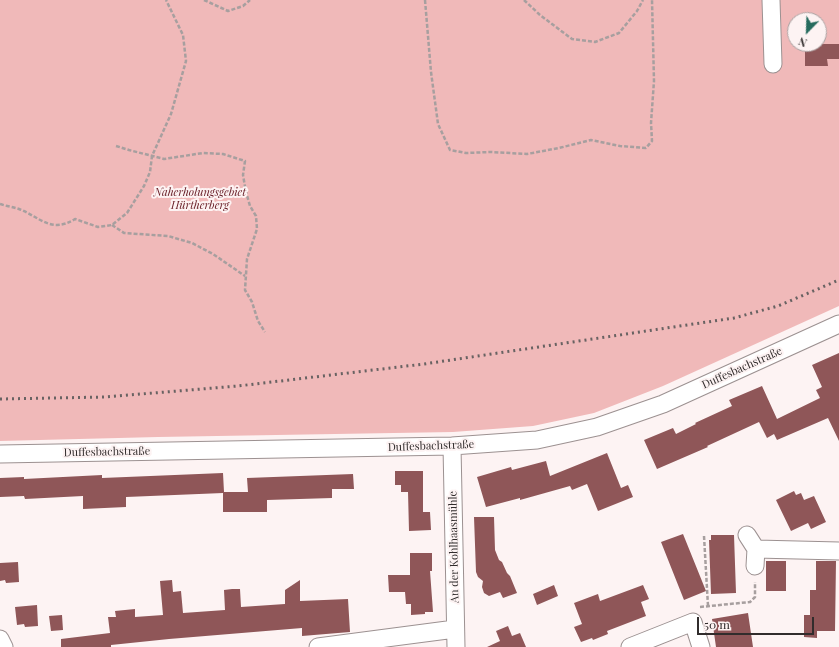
<!DOCTYPE html>
<meta charset="utf-8">
<style>
body{margin:0}
#map{position:relative;width:839px;height:647px;overflow:hidden;background:#fdf3f3;font-family:"Playfair Display",serif}
canvas{display:block}
.north{position:absolute;left:787px;top:12px;width:40px;height:40px;box-sizing:border-box;background:#fdf3f3;border:1px solid #aba3a3;border-radius:50%;rotate:203deg;font-size:11px;font-weight:700;line-height:16px;text-align:center;color:#312c2c}
.north::after{content:'';display:block;margin:auto;width:14px;height:18px;background:#276b5e;clip-path:polygon(50% 0,100% 100%,50% 72%,0 100%)}
.scale{position:absolute;left:697px;top:617px;width:117px;height:18px;box-sizing:border-box;border:2px solid #312c2c;border-top:0;padding-left:5px;font-size:12px;line-height:14px;white-space:nowrap;color:#312c2c;-webkit-text-stroke:3px #fdf3f3;paint-order:stroke}
</style>
<div id="map">
<canvas width="839" height="647"></canvas>
<div class="north">N</div>
<div class="scale">50 m</div>
</div>
<script>
const c = document.querySelector('canvas').getContext('2d');
c.lineJoin = 'round';
function fill(path, color) { c.fillStyle = color; c.fill(path, 'evenodd'); }
function stroke(path, color, width, dash) { c.strokeStyle = color; c.lineWidth = width; c.lineCap = dash ? 'butt' : 'round'; c.setLineDash(dash || []); c.stroke(path); }
function drawText(font, color, halo, rows, align = 'center') {
  c.font = font + ' "Playfair Display",serif'; c.lineWidth = 4; c.setLineDash([]); c.textBaseline = 'middle'; c.strokeStyle = halo; c.fillStyle = color; for (const [text, x, y, turn = 0] of rows) {
    c.save(); c.translate(x, y); c.rotate((+turn || 0) * Math.PI / 180); c.textAlign = isNaN(turn) ? turn : align; if (halo) c.strokeText(text, 0, 0); c.fillText(text, 0, 0); c.restore();
  }
}
fill(new Path2D(`
 M0,0h839v306l-176,80 -69,27 -61,13 -80,6 -295,5 -158,4zM795,20h24v24h-24z`), '#f0b9b9');
fill(new Path2D(`
 M805,44h34v15h-12l1,7h-23z
 M839,353v88l-11,-23 -51,22 -3,-6 -7,4 -8,-16 -52,24 1,1 -51,22 -13,-29 29,-12 3,6 20,-10 -1,-1 37,-17 -3,-6 33,-14 15,33 43,-21 -4,-8 6,-3 -10,-22z
 M607,453l14,35 7,-3 5,12 -35,14 -11,-27 -15,6 -2,-4 -50,14v-2l-34,9 -9,-30 34,-10 1,3 34,-9 4,15z
 M395,471h28v41h7l1,18 -22,1 -1,-39h-7v-7h-6z
 M223,473l1,19h24l-1,-14 106,-4 1,15h-22v9l-65,2v12h-44v-19l-97,4v10l-43,2v-13l-58,3 -1,-3 -24,1v-19l24,-1v2l78,-4v3z
 M794,491l2,4 5,-2 3,7 10,-4 12,26 -15,7 -3,-6 -17,8 -15,-31z
 M474,517h20l1,33 4,10 3,2 5,11 3,3 7,17 -14,5 -3,-6 -11,4 -5,-3 -2,-6 1,-6 -5,-4 -2,-5z
 M683,534l23,57 -22,9 -23,-58z
 M711,535h23l2,58 -25,1 -2,-54h2z
 M410,553h22v18h-2l3,41h-8v2l-14,1v-11h-5l-1,-12h-16l-1,-17h22z
 M766,561h20v30h-20z
 M816,561h20l-1,70h-18v7l-13,-1v-22h6v-25h6z
 M18,562l1,20 -13,1 -1,-3 -5,1v-18z
 M172,580l1,12 8,-1 2,22 42,-3 -1,-20 8,-1h8l1,18 44,-3v-14l15,-10v21l48,-2 2,33 -48,4v-8l-133,11 -58,6v2h-50v-8l49,-6 -2,-16h8l-1,-6 20,-2v8l28,-2 -3,-34z
 M554,585l4,11 -21,9 -4,-11z
 M643,585l6,14 -8,3 5,14 -39,15 1,3 -15,6 -1,-2 -11,4 -7,-15 8,-3 -8,-21 24,-9 2,7z
 M37,605l1,21 -13,1 -1,-3 -7,1 -2,-18z
 M748,613l5,34h-37l-4,-28z
 M62,615l1,15 -12,1 -2,-15z
 M508,626l4,10 8,-3 6,14h-39l13,-6 -4,-10z`), '#8f5658');
const minor = new Path2D(`
 M771,0l2,64
 M452,446l4,201
 M0,454l452,-8 85,-6 60,-13 66,-23 176,-80
 M747,535l9,14 -1,17
 M756,549l83,2
 M0,639l4,8
 M318,647l137,-18
 M630,647l63,-25 8,25`);
stroke(minor, '#9c9191', 19);
stroke(new Path2D(`
 M204,0l24,11 15,-5 7,-6
 M425,0l6,72 7,52 12,26 16,3 25,-1 36,2 32,-6 32,-8 29,6 26,2 6,-7 -1,-18 3,-42 -2,-81
 M524,0l16,15 32,24 23,3 24,-9 18,-22 6,-11
 M116,146l13,4 35,9 39,-6 20,1 22,7 -2,14 3,17 4,14 6,10 1,13 -10,30 -2,31 7,12 6,19 7,11
 M0,204c6,2 13,3 19,5 21,8 32,25 56,10l23,8 14,-2 15,-12 17,-27 6,-14 2,-16 19,-42 15,-53 -3,-26 -17,-35
 M112,225l12,8 44,3 24,7 21,11 32,22
 M704,536l4,70
 M700,607l50,-5 5,-5v-15`), '#a79f9f', 2.5, [4, 2]);
stroke(minor, '#fff', 17);
stroke(new Path2D(`
 M0,399l105,-2 133,-11 186,-22 310,-46 44,-12 61,-26`), '#686262', 3, [2, 4]);
drawText('italic 11px', '#661b24', '#fdf3f3', [
 ["Naherholungsgebiet",200,193],
 ["Hürtherberg",200,206]
]);
drawText('11px', '#312c2c', '#fdf3f3', [
 ["Duffesbachstraße",742,368,-24],
 ["Duffesbachstraße",431,446,-2],
 ["Duffesbachstraße",107,452,-1],
 ["An der Kohlhaasmühle",454,547,-91]
]);
</script>
